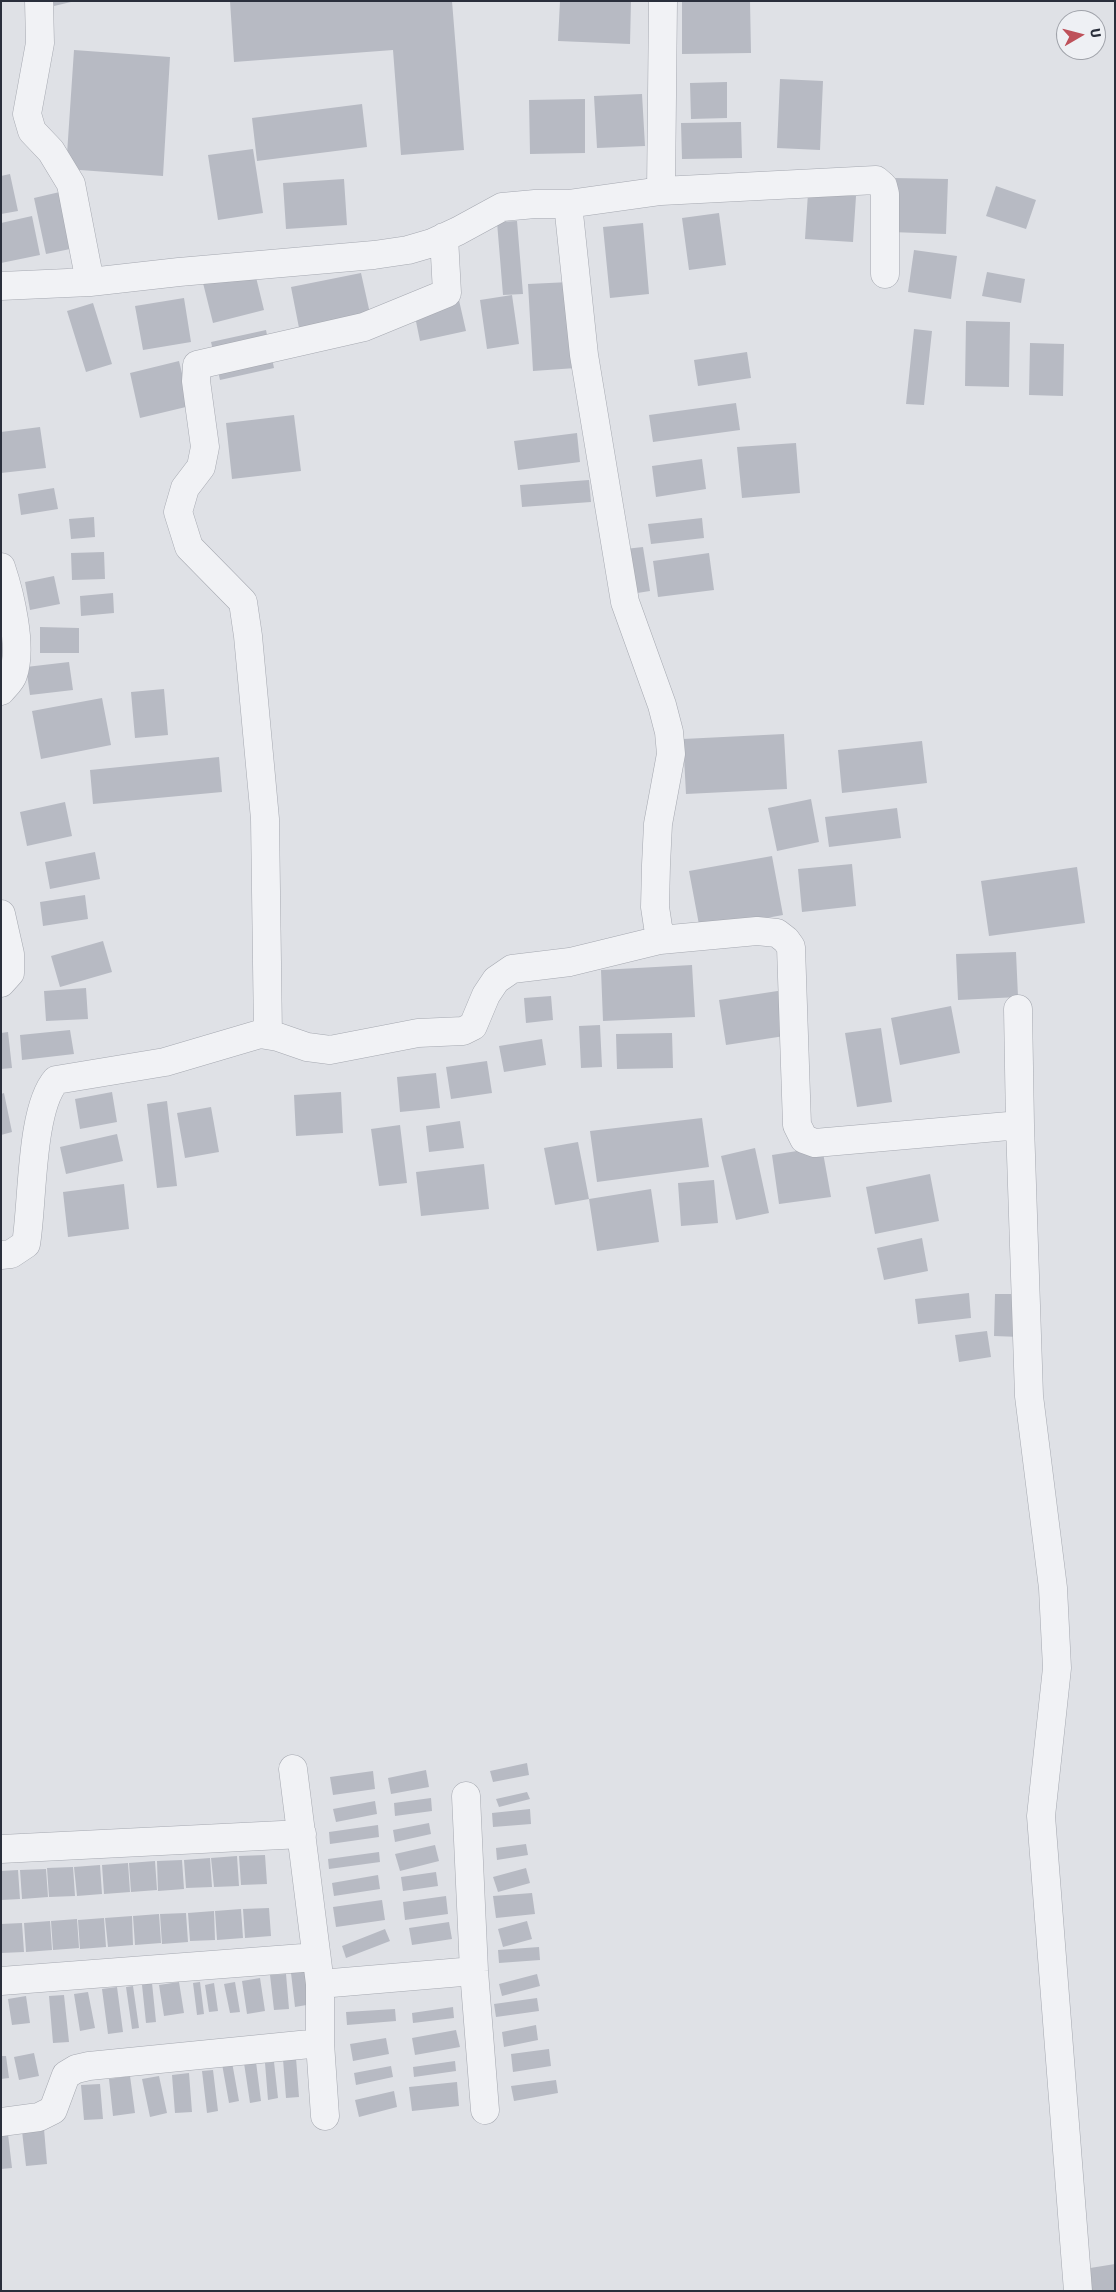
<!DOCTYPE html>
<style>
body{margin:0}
#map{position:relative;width:1116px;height:2292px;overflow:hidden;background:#dfe1e6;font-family:Signika,sans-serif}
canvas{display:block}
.frame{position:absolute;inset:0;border:2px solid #2a2f3c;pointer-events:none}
.north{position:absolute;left:1056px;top:10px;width:50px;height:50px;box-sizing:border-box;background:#eef0f4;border:1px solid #a0a3aa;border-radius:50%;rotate:82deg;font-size:14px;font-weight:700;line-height:20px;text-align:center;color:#2a2f3c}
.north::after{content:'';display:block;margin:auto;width:18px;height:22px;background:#be515a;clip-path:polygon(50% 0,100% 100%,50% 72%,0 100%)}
</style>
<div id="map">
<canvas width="1116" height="2292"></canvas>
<div class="frame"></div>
<div class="north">U</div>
</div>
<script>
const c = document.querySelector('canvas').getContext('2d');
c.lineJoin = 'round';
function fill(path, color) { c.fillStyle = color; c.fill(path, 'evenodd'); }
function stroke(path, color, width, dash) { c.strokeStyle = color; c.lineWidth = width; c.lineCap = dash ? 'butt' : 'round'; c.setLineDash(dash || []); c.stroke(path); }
fill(new Path2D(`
 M53,1h18v1l-17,4z
 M230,1h222l12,149 -63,5 -8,-105 -159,12z
 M560,1h71l-1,43 -72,-3z
 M682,1h68l1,52 -69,1z
 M74,50l96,7 -7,119 -97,-7z
 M780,79l43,2 -3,69 -43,-2z
 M727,82v36l-36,1 -1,-36z
 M642,94l3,52 -48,2 -3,-52z
 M585,99v54l-55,1 -1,-54z
 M362,104l5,43 -110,14 -5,-43z
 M741,122l1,36 -60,1 -1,-36z
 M253,149l10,64 -45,7 -10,-65z
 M10,174l8,37 -17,3v-38z
 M893,178l55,1 -2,55 -55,-2z
 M344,179l3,46 -61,4 -3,-46z
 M996,186l40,14 -10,29 -40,-13z
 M64,191l11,57 -29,6 -12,-56z
 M808,193l48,3 -3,46 -48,-3z
 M719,213l7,52 -37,5 -7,-52z
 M32,216l8,39 -39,8v-40z
 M517,221l6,73 -20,1 -6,-73z
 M643,223l6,71 -39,4 -7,-71z
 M914,250l43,6 -6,43 -43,-7z
 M254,269l10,41 -51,13 -10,-40z
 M987,272l38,7 -4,24 -39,-7z
 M361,273l10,45 -71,15 -9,-46z
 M570,282l6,86 -43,3 -5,-87z
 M456,287l10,44 -46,10 -9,-44z
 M512,295l7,49 -32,5 -7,-49z
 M184,298l7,44 -48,8 -8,-44z
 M93,303l19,61 -26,8 -19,-61z
 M966,321l44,1 -1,65 -44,-1z
 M914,329l18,2 -8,74 -18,-1z
 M266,330l8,38 -54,12 -9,-38z
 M1030,343l34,1 -1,52 -34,-1z
 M747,352l4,26 -53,8 -4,-26z
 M179,361l11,45 -50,12 -10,-45z
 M736,403l4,27 -87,12 -4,-27z
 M294,415l7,56 -69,8 -6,-56z
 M40,427l6,41 -45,5v-41z
 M577,433l3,29 -62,8 -4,-29z
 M796,443l4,50 -58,5 -5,-51z
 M702,459l4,30 -50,8 -4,-31z
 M589,480l2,22 -69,5 -2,-22z
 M54,488l4,21 -37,6 -3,-21z
 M94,517l1,20 -24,2 -2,-20z
 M702,518l2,20 -53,6 -3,-20z
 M643,547l7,44 -19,3 -6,-45z
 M104,552l1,27 -33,1 -1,-27z
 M709,553l5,37 -56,7 -5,-36z
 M54,576l6,28 -30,6 -5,-28z
 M113,593l1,20 -33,3 -1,-20z
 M40,627l39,1v25h-39z
 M69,662l4,28 -43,5 -4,-28z
 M164,689l4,46 -33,3 -4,-46z
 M102,698l9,47 -70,14 -9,-48z
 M784,734l3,55 -101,5 -3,-55z
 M922,741l5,42 -85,10 -4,-43z
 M219,757l3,35 -129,12 -3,-34z
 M811,799l8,43 -42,9 -9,-43z
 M65,802l7,34 -45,10 -7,-34z
 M897,808l4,30 -72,9 -4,-30z
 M95,852l5,27 -50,10 -5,-27z
 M772,856l11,59 -83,15 -11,-59z
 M852,864l4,42 -54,6 -4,-43z
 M1077,867l8,56 -96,13 -8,-55z
 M85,895l3,24 -45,7 -3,-24z
 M103,941l9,31 -52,15 -9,-31z
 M1016,952l2,45 -60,3 -2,-46z
 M692,965l3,52 -92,4 -2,-51z
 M86,988l2,31 -42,2 -2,-30z
 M784,990l7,45 -65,10 -7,-45z
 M551,996l2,24 -27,3 -2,-25z
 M951,1006l9,47 -60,12 -9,-47z
 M600,1025l2,42 -21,1 -2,-42z
 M881,1028l11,74 -35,5 -12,-74z
 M70,1030l4,24 -52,6 -2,-25z
 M8,1032l4,36 -11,1v-36z
 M672,1033l1,35 -56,1 -1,-35z
 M542,1039l4,26 -42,7 -5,-26z
 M487,1061l5,32 -41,6 -5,-32z
 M436,1073l4,35 -40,4 -3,-35z
 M112,1092l5,30 -37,7 -5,-30z
 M341,1092l2,41 -47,3 -2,-41z
 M4,1093l8,39 -11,3v-41z
 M167,1101l10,85 -20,2 -10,-84z
 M211,1107l8,45 -34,6 -8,-45z
 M702,1118l7,49 -112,15 -7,-51z
 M460,1121l4,27 -35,4 -3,-26z
 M400,1125l7,58 -28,3 -8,-57z
 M117,1134l6,27 -57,13 -6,-27z
 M578,1142l11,57 -34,6 -11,-57z
 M822,1147l9,50 -52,7 -7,-49z
 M755,1148l14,65 -33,7 -15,-64z
 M484,1164l5,45 -68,7 -5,-44z
 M930,1174l9,47 -64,13 -9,-47z
 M714,1180l4,43 -37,3 -3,-43z
 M124,1184l5,45 -61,8 -5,-45z
 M651,1189l8,53 -62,9 -8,-52z
 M922,1238l6,33 -44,9 -7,-32z
 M969,1293l2,25 -53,6 -3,-25z
 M995,1294h25v43l-26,-1z
 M987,1331l4,26 -32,5 -4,-27z
 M527,1763l2,12 -36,7 -3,-11z
 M426,1770l3,17 -38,7 -3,-16z
 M373,1771l2,18 -42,6 -3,-18z
 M527,1792l3,7 -31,8 -3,-8z
 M431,1798l1,13 -37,5 -1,-13z
 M375,1801l2,13 -41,8 -3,-13z
 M530,1809l1,15 -38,3 -1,-14z
 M429,1823l2,11 -36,8 -2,-12z
 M378,1825l1,12 -49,7 -1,-12z
 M526,1844l2,11 -31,5 -1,-12z
 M435,1845l4,16 -39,10 -5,-17z
 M379,1852l1,10 -51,7 -1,-10z
 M265,1855l2,29 -26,1 -2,-29z
 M237,1856l2,30 -25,1 -3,-29z
 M210,1858l2,29 -26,1 -2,-28z
 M182,1860l2,29 -26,2 -1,-30z
 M155,1861l2,29 -26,2 -2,-29z
 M128,1863l2,29 -26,2 -2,-29z
 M100,1865l2,29 -25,2 -3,-29z
 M73,1867l2,29 -26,1 -2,-29z
 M526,1868l4,15 -32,9 -5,-15z
 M46,1869l2,28 -26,2 -2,-29z
 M18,1870l2,29 -19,1v-29z
 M436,1872l2,14 -35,5 -2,-14z
 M378,1875l2,14 -46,7 -2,-13z
 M532,1893l3,21 -39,4 -3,-22z
 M446,1896l2,18 -43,6 -2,-18z
 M382,1900l3,20 -49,7 -3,-20z
 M269,1908l2,28 -26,2 -2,-29z
 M241,1909l2,29 -26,2 -2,-29z
 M214,1911l1,29 -25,1 -2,-28z
 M186,1913l2,29 -26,2 -2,-30z
 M159,1914l2,29 -26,2 -2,-29z
 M132,1916l1,29 -25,2 -3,-29z
 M104,1918l2,29 -26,2 -2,-29z
 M77,1919l2,29 -26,2 -2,-29z
 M50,1921l2,29 -26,2 -2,-29z
 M527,1921l5,18 -29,8 -5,-18z
 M449,1922l3,17 -40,6 -3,-17z
 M22,1923l2,29 -23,1v-29z
 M385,1929l5,12 -44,17 -4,-12z
 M539,1947l1,13 -41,3 -1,-13z
 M308,1971l4,33 -17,3 -4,-34z
 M286,1974l3,35 -15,1 -4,-35z
 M537,1974l3,12 -38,10 -3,-12z
 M260,1978l5,33 -18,3 -5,-33z
 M179,1982l5,31 -20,3 -5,-31z
 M200,1982l4,32 -7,1 -4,-32z
 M235,1982l5,30 -10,1 -6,-29z
 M152,1983l4,39 -10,1 -4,-38z
 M214,1983l4,28 -9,1 -4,-27z
 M133,1986l6,42 -7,1 -6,-42z
 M117,1987l6,45 -15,2 -6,-45z
 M88,1992l7,36 -15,3 -6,-37z
 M64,1995l5,47 -16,1 -4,-47z
 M26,1996l4,27 -18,2 -4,-26z
 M537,1998l2,13 -43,6 -2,-13z
 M453,2007l1,11 -41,5 -1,-10z
 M395,2009l1,12 -49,4 -1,-13z
 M536,2025l2,15 -34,7 -2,-15z
 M456,2030l4,17 -45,8 -3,-17z
 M386,2038l3,16 -36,7 -3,-17z
 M549,2049l2,17 -38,6 -2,-18z
 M34,2053l5,23 -20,4 -5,-23z
 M1,2056h5l3,22 -8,1z
 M296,2058l3,39 -13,1 -3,-39z
 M455,2061l1,10 -42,6 -1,-10z
 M232,2062l7,39 -10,2 -7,-39z
 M256,2062l5,39 -11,2 -6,-40z
 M274,2062l4,36 -10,2 -3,-37z
 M391,2066l2,11 -37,8 -2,-12z
 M213,2070l5,41 -11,2 -5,-42z
 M189,2073l3,39 -17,1 -3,-38z
 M130,2076l5,37 -22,3 -4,-37z
 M159,2076l8,37 -17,4 -8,-38z
 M556,2080l2,13 -44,8 -3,-15z
 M457,2082l2,24 -47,5 -3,-24z
 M100,2084l3,35 -19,1 -3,-35z
 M394,2091l3,16 -38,10 -4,-17z
 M44,2129l3,35 -21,2 -4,-35z
 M8,2134l4,34 -11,1v-34z
 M1115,2264v27h-28l-3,-22z`), '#b7bac3');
const minor = new Path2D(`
 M39,1l1,42 -13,71 5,17 19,20 20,33 19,98
 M661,191l215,-11 7,6 2,8v80
 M568,204l16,151 41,247 37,103 7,27 2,22 -13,70 -2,41 -1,42 5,33
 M1,286l89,-4 89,-10 195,-17 34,-5 24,-7 26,-12 44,-24 33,-3h33l93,-13 2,-190
 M1,567c9,27 22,80 12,108 -2,6 -8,11 -12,16
 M1,914l9,40v19l-9,10
 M1018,1009l2,116
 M268,1035l-3,-216 -17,-183 -5,-34 -54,-55 -11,-35 7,-24 16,-21 4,-20 -9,-66 1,-16 167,-38 83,-34 -3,-56
 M1,1255l10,-1 15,-10c7,-41 4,-134 30,-164l109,-18 95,-28 18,3 29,10 23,3 88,-17 45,-2 10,-5 13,-31 10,-15 16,-11 58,-7 90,-22 97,-9 20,2 9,7 5,7 6,178 7,14 11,4 205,-18 9,271 24,192 4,80 -16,148 37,475
 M293,1769l27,215v59l5,73
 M466,1796l8,175 11,139
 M1,1849l301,-15
 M1,1981l315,-24
 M320,1984l154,-13
 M1,2122l38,-5 14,-7 13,-35 10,-6 13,-3 231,-23`);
stroke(minor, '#a5a8b0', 29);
stroke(minor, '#f1f2f5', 28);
</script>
